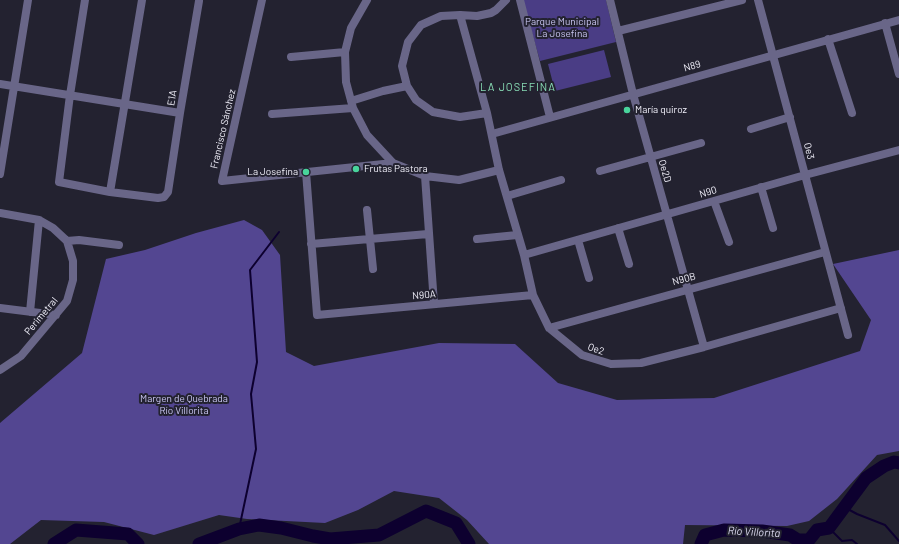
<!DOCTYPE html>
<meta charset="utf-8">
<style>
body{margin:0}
canvas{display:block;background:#232230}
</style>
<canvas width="899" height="544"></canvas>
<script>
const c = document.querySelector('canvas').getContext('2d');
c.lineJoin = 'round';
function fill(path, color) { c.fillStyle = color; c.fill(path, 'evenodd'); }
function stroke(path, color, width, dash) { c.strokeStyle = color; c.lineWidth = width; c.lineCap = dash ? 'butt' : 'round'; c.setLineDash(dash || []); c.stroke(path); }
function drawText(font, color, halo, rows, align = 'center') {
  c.font = font + ' Barlow,sans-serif'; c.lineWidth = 4; c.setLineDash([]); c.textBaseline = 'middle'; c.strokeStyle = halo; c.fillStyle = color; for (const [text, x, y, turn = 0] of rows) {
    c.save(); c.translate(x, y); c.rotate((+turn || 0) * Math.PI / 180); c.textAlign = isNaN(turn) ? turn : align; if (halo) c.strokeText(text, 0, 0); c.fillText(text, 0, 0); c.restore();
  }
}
fill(new Path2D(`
 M524,0h82l10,42 -76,19 -16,-57z
 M604,50l7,27 -56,14 -7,-27z`), '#4a3d85');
fill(new Path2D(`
 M244,220l18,10 18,25 6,97 28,14 125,-23 76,1 43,39 59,17 97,-2 146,-47 11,-31 -38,-56 66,-14v201l-22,4 -40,44 -28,22 -22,5 -102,-1 -2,19h-194l-22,-24 -28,-22 -45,-7 -36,19 -33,13 -78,-4 -28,-4 -65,20 -50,-13 -63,-2 -31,24h-10v-121l82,-70 24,-94 39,-9 51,-17z`), '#534691');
stroke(new Path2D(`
 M844,507l13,7 28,11 14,16
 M829,528l13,13 10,-1 5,4
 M239,529l17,-80 -5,-55 6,-32 -7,-92 29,-38`), '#0d002f', 2);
stroke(new Path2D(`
 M54,544l22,-14 52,4 10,10
 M199,544l40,-15 20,-4 22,3 32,8 17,3 49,-4 47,-24 30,12 13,21
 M701,544l4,-9 19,-5 38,1 28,4 8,5h11l8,-10 12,-2 37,-50 18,-12 10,-4 5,1`), '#0d002f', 13);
stroke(new Path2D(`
 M85,0l-15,95 -11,87 51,10 48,6 6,-1 4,-5 12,-79 19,-112
 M262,0l-40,181 171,-18
 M367,0l-16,28 -6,24 1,30 7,26 14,27 26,28 32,13 34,4 40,-10
 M520,0l30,117
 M610,0l23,94 71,253
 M758,0l90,335
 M460,15l27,98 12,57 25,85 9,40 16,33 33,27 29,9 30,-1 63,-16 137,-39
 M885,23l14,51
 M618,31l124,-31
 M828,39l24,74
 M291,57l54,-5
 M0,84l180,29
 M351,101l32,-10 24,-5
 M487,113l-27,4 -27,-5 -17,-12 -9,-14 -5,-20 6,-24 13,-17 20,-9 19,-1 17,1 14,-3 5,-3 10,-10
 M272,114l81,-6
 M751,129l39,-12
 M492,134l407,-114
 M600,171l101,-28
 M306,172l11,143 216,-20
 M0,174l28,-174
 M425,176l9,128
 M761,187l12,41
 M110,192l32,-192
 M507,196l54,-16
 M714,201l15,41
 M367,210l6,59
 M0,213l39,7 14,8 14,13 6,20v19l-6,21 -46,55 -21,14
 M618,228l11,36
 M477,239l40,-4
 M578,240l11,38
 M67,241l12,-1 40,5
 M311,244l117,-10
 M524,255l281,-80 94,-25
 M0,308l56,7
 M30,312l9,-92
 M549,328l276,-76`), '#696688', 8);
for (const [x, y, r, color] of [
 [627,110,4,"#49d49c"],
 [356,169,4,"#49d49c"],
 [306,172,4,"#49d49c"]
]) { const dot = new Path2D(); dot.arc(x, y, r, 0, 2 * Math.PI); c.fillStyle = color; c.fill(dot); stroke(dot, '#232230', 1.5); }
drawText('10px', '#cac7f2', '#232230', [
 ["Parque Municipal",562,22],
 ["La Josefina",562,34],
 ["Margen de Quebrada",184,399],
 ["Río Villorita",184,411]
]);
drawText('10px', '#f2f1fb', '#232230', [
 ["N89",692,66,-16],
 ["E1A",172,98,-80],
 ["Francisco Sánchez",223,129,-77],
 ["Oe3",809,151,75],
 ["Oe2D",665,171,74],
 ["N90",708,192,-16],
 ["N90B",684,279,-15],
 ["N90A",424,295,-5],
 ["Perimetral",41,316,-50],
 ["Oe2",596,349,19]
]);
drawText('10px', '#f2f1fb', '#232230', [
 ["María quiroz",635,110],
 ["Frutas Pastora",364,169],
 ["La Josefina",298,172,"right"]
], 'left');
c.letterSpacing = '1px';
drawText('11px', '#88dcb5', '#232230', [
 ["LA JOSEFINA",518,87]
]);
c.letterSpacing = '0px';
drawText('italic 11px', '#dcdaf0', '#232230', [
 ["Río Villorita",754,532,3]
]);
</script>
